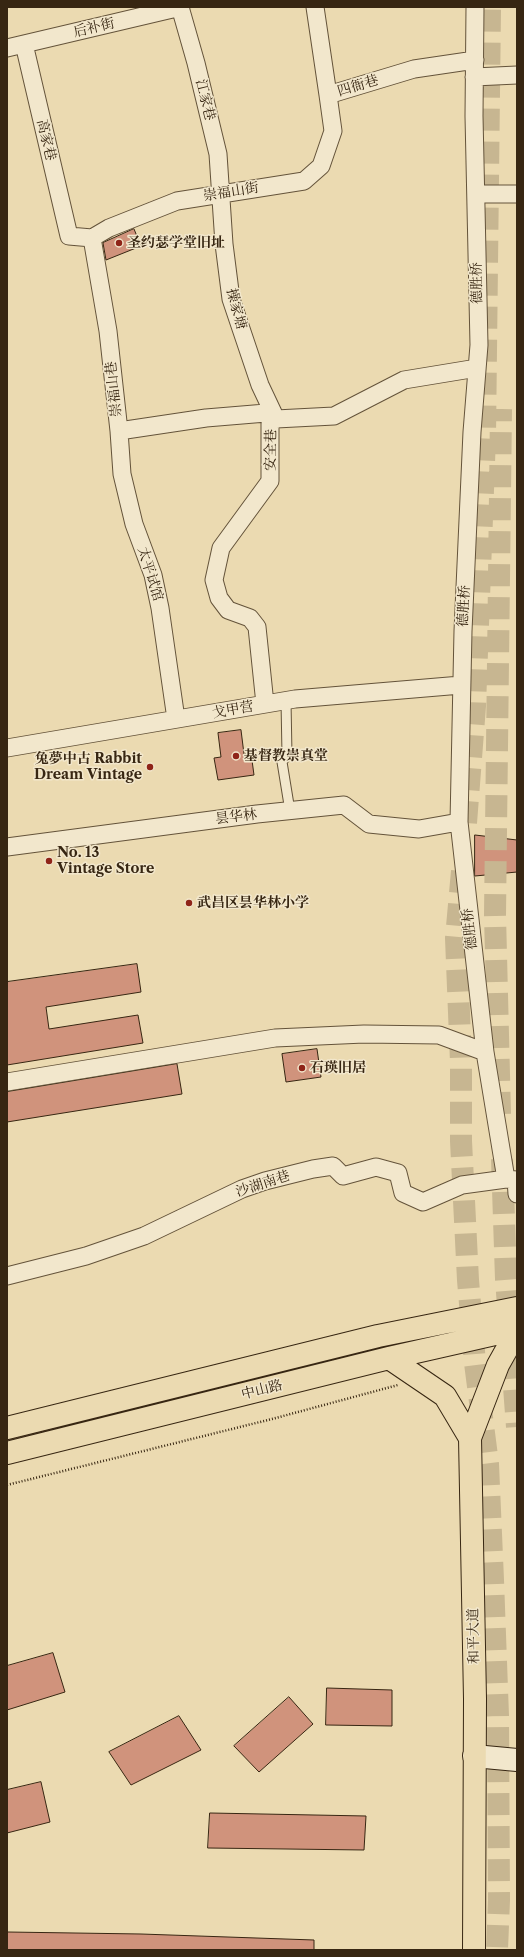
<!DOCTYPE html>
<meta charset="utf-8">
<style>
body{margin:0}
#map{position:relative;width:524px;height:1957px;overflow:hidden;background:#ebdab1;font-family:"Libre Caslon Text",serif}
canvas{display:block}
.frame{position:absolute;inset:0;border:8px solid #372612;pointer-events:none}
</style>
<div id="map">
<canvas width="524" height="1957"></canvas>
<div class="frame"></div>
</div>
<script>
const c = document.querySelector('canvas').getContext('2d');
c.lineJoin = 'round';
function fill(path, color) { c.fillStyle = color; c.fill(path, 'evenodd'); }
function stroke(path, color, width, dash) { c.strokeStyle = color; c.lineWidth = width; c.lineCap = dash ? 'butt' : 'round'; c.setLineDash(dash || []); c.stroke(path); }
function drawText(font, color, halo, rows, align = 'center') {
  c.font = font + ' "Libre Caslon Text","Noto Serif SC",serif'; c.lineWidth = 3; c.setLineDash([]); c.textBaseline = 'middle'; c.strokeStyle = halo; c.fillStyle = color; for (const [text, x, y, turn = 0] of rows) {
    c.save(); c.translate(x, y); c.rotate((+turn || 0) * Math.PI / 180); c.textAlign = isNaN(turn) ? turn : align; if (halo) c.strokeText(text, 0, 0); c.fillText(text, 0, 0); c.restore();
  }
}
const building = new Path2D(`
 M134,229l7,17 -35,14 -3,-17z
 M241,730l3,24 7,-1 3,22 -36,5 -4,-22 7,-1 -3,-24z
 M475,835l42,5v32l-42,4z
 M137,964l4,28 -95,15 3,22 89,-14 5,28 -136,22v-83z
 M317,1049l4,28 -35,5 -4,-28z
 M177,1064l5,30 -175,28v-30z
 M53,1653l12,39 -58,18v-44z
 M327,1688l65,2v36l-66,-1z
 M289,1697l24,27 -54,48 -25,-26z
 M179,1716l22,34 -70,35 -22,-33z
 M41,1782l9,40 -43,11v-43z
 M210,1813l156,3 -2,34 -156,-2z
 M7,1932l134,2 173,6v10h-307z`);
fill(building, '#d0937c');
stroke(building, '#372612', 1);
stroke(new Path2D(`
 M466,823l9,-117 10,-270 5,-429
 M462,871l-6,67 5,124v79l7,139 7,83 13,101 5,116 5,136 1,184 -2,50
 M500,1114l-5,-199 6,-506
 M502,1159l4,120 11,148`), '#c7b691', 22, [22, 11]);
const lane = new Path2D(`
 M286,701l1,54 -5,7 8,49`);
const street = new Path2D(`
 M180,7l16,56 22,91 6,90 7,55 29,86 16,34
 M315,7l13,88 86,-26 61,-9
 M475,7l-1,109 5,229 -7,87 -9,199 -4,191 26,230 21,127 10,1 1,14
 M24,44l45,192 23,2 17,-10 68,-27 127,-20 17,-15 12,-35 -5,-36
 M7,48l174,-41
 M474,77l43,-2
 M479,194h38
 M92,238l16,93 11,100 87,-13 60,-5 10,6
 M119,431l3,43 12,50 19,51 7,33 16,111
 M265,704l-8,-77 -7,-9 -22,-8 -9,-12 -5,-18 7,-32 49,-67v-57l6,-5 58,-3 70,-36 73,-12
 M7,748l288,-49 166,-14
 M7,847l250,-33 87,-9 25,19 50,5 40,-7
 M7,1082l268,-44 89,-4 75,1 46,17
 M7,1276l79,-20 58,-20 98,-47 23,-8 48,-12 20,-3 10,10 33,-9 22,6 5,20 20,9 39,-17 44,-6`);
const secondary = new Path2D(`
 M474,1756l43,4`);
const primary = new Path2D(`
 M389,1358l56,38 25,42 5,261 -1,251
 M7,1428l371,-92 139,-28
 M470,1438l28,-73 19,-34
 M7,1453l382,-95 128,-29`);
stroke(lane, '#64533a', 11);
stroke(street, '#64533a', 19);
stroke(secondary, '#372612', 24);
stroke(primary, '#372612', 24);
stroke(new Path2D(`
 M7,1485l265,-66 126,-34`), '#372612', 2.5, [1, 2]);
stroke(lane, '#f2e7cc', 9);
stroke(street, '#f2e7cc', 17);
stroke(secondary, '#f2e7cc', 22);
stroke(primary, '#ebdab1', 22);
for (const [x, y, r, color] of [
 [119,243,4,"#8f2418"],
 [236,756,4,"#8f2418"],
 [150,767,4,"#8f2418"],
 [49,861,4,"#8f2418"],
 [189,903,4,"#8f2418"],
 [302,1068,4,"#8f2418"]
]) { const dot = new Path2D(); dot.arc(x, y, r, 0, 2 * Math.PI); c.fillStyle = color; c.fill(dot); stroke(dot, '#f2e7cc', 1.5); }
drawText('14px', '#372612', '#f2e7cc', [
 ["后补街",94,28,-13],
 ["四衙巷",358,86,-17],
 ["江家巷",205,100,76],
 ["高家巷",46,140,77],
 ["崇福山街",231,192,-9],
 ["德胜桥",477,283,-91],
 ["操家塘",236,309,75],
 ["崇福山巷",114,389,-96],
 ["安全巷",271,450,-89],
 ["太平试馆",150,574,73],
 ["德胜桥",464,606,-87],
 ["戈甲营",233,710,-10],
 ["昙华林",236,817,-7],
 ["德胜桥",470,929,-97],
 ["沙湖南巷",263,1184,-18],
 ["中山路",262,1390,-14],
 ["和平大道",474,1636,-91]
]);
drawText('bold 14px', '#372612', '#f2e7cc', [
 ["圣约瑟学堂旧址",127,243],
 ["基督教崇真堂",244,756],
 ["兔夢中古 Rabbit",142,759,"right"],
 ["Dream Vintage",142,775,"right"],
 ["No. 13",57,853],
 ["Vintage Store",57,869],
 ["武昌区昙华林小学",197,903],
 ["石瑛旧居",310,1068]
], 'left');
</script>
